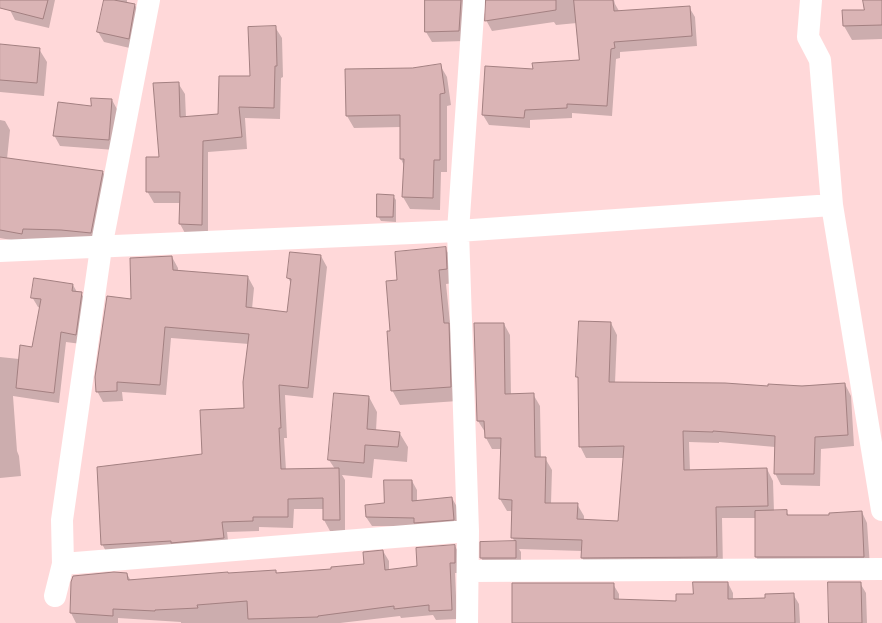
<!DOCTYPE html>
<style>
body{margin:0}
canvas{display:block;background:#ffd8d9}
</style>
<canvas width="882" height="623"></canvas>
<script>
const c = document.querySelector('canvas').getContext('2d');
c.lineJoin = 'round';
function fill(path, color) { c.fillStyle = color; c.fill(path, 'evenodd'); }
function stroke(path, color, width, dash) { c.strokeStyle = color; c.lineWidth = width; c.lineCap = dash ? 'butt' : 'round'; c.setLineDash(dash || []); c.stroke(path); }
fill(new Path2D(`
 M0,0h55l-6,28 -34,-8 -5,-10 -10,-6z
 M105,0h22v4l8,1 6,11 -7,33 -30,-7 -6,-10z
 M426,0h43l-4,41 -33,1 -6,-10z
 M487,0h127l1,4 4,7 70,-4 6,10 2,29 -77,6v6l-4,1 -4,57 -40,-3v5l-42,2v8l-41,-3 -6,-10 51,-45 46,-9 -3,-38 -21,2 -2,-3 -62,9 -6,-11z
 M864,0h18v39l-30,1 -8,-14 -1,-15h22z
 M275,27l7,11 1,39 -2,1 -1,41 -35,-1 2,31 -39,3v84l-22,-1 -6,-11v-21h-26l-7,-12 13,-33 18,-75 7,11 1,24 33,-3 32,-37z
 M0,45l39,4 8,13 -3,34 -44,-4z
 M440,65l7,12 4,28 -4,1v66h-6l-1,38 -30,-1 -7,-12 1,-31 -3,-7v-32l-47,1 -7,-12 -1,-46 66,-1z
 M112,100l6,11 -3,39 -55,-4 -6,-11 38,-27z
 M0,120l5,1 5,9 -3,29 96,13 5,9 -12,61 -29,-2 -39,-1v4l-28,-5z
 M393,196l3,4v22l-15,-1 -3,-5z
 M445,248l9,14v21l-8,1 12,117 -58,4 -8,-15v-58l7,-51z
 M321,256l6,11 -14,131 -28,-3 2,43h-3l2,32 49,-1 -6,-9 40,-63 8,15 -1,19 23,1 9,15 -1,15 -33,-3 -2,19 -30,-3 3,5v51h-15l-6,-11v-11h-30l-1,19 -34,-1v4l-32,1 2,17 -121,6 -6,-11 101,-90 42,-45 4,-65 -78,-6 -5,57 -44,-3 1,9 -20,1 -6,-11 35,-91 40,-43 6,11v4l70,5 6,11 -2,21 36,4 3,-30 -3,-5z
 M73,285l4,7 4,1 6,10 -6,41 -15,-2 -7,61 -46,-7 4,55 2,5 2,20 -21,2v-121l19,2 14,-11 8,-40 -3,-1 -6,-10z
 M611,323l6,12 -2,48 154,4 76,-3 6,12 3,50 -33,3 -1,37 -39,-1 -6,-12v-26l-56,-5v1l-30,-1 1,29 77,-2 6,12 1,31 12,-1 3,5h41l32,-4 5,11 3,44h-108l-6,-10v-39h-34l1,51h-134l-7,-11v-7l-63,-2 2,3v16h-34l-6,-10v-15l34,-1 -3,-5 1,-26h-6l-7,-12 2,-50h-10l-6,-11 -1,-6 -7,-11 26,-97 6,11 1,60 22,-1 7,12 1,52h4l7,12 -1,34h26l7,12v4l35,2 5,-64h-38l-6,-12 -1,-66 -2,-3z
 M412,481l5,9v11l35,-3 5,9 2,21 -42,-2h-45l-6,-9v-11l19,-2z
 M455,546l5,9v18h-5l2,46 -21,1 -3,-5 -32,3 -1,-2 -60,7h-159v-1l-63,-4v5h-42l-5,-10 1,-31 55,-8 4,7 145,-10 1,3 55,-4 33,-5 18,-14 6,10v9l29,-3z
 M728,583l5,10v7l33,-1 27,-5 6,10 1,19h-287l100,-39 6,10v6l58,2z
 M860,583l6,10 1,30h-37z`), '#0003');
const building = new Path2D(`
 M0,0h48l-5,19 -43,-11z
 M104,0h10l21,4 -6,35 -32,-7z
 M425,0h36l-2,31 -34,1z
 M486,0h70v10l-71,11z
 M574,0h39l1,11 76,-5 2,30 -78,6 1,6 -4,1 -4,57 -40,-2v4l-42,2 -1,8 -42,-3 3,-49 48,3 -1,-6 47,-3z
 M863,0h19v25l-39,1 -1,-16h22z
 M276,26l1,40h-2l-1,42 -35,-1 3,30 -39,4 -1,84 -23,-1 1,-32h-34v-35h13l-6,-74 26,-1 1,35 38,-3 1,-38h31l-2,-49z
 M0,44l40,4 -3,35 -37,-3z
 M441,64l4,29 -5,1v66h-6l-1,38 -31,-1 2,-38h-4v-44l-54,1 -1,-47 67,-1z
 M91,98l21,1 -3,41 -56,-4 5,-34 33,4z
 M0,157l103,14 -12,62 -30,-3 -38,-1 -1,5 -22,-4z
 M377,194l17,1 -1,22h-16z
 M446,247l1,22 -8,1 5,53h5l2,64 -60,4 -4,-60h3l-4,-50 11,-1 -2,-28z
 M290,252l31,3 -13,133 -29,-3 2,43h-2l2,41 58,-1 1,52h-17v-22l-35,1v18h-35v4l-31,1 2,16 -53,5v-2l-70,4 -4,-78 105,-13 -2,-44 44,-2 -1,-26 6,-48 -84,-7 -5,58 -43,-3v9l-21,1 -1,-15 12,-81 24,3 -1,-41 42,-2 1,14 75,6 -2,31 41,5 4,-33 -4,-1z
 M34,278l39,6 -1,7 10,1 -6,43 -15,-3 -7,61 -38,-5 4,-43 12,2 9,-48 -10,-1z
 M579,321l32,1 -2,60 116,1 43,3v-2l34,2 43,-3 3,52 -33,2 -1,37h-40l1,-38 -62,-5v1l-30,-1 1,39 83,-2 1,38 -52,1 1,50 -136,1 1,-18 -71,-2 1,-38 -13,-1 2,-61h-16l-1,-17h-7l-3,-98h30l1,71 29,-1 1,64h11l-1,46h33l-1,16 41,2 6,-75 -45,1 -1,-70h-2z
 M334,393l35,3 -2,33 33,3 -2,15 -33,-2 -1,18 -36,-3z
 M384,480h28v21l40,-4 2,23 -40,3v-5l-48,-1 -1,-12 19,-2z
 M787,510v5h42v-2l33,-2 2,46h-109v-46z
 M516,541v17h-36v-16z
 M455,545v18h-5l2,47 -23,1v-6l-35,4v-3l-76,10v1l-70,2 -1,-18 -50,4 1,3 -43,2v1l-42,-2v7l-43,-3 1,-31 2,-6 41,-4 13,1 1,7 100,-8v1l48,-3v3l55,-4v-2l33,-3 -1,-12 20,-2 2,20 32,-4 -1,-18z
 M693,582h35v17l37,-1v-4l29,-1 1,30h-283v-40h102v16l62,2v-7h17z
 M828,582h33l1,41h-33z`);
fill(building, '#dab4b5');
stroke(building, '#a38081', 1);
stroke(new Path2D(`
 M811,0l-3,37 12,23 12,145 50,305
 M0,251l458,-20 374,-26
 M63,564l405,-33
 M468,571l414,-2
 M55,596l8,-32 -1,-44 39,-272 48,-248
 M467,623l1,-92 -10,-300 16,-231`), '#fff', 22);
</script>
